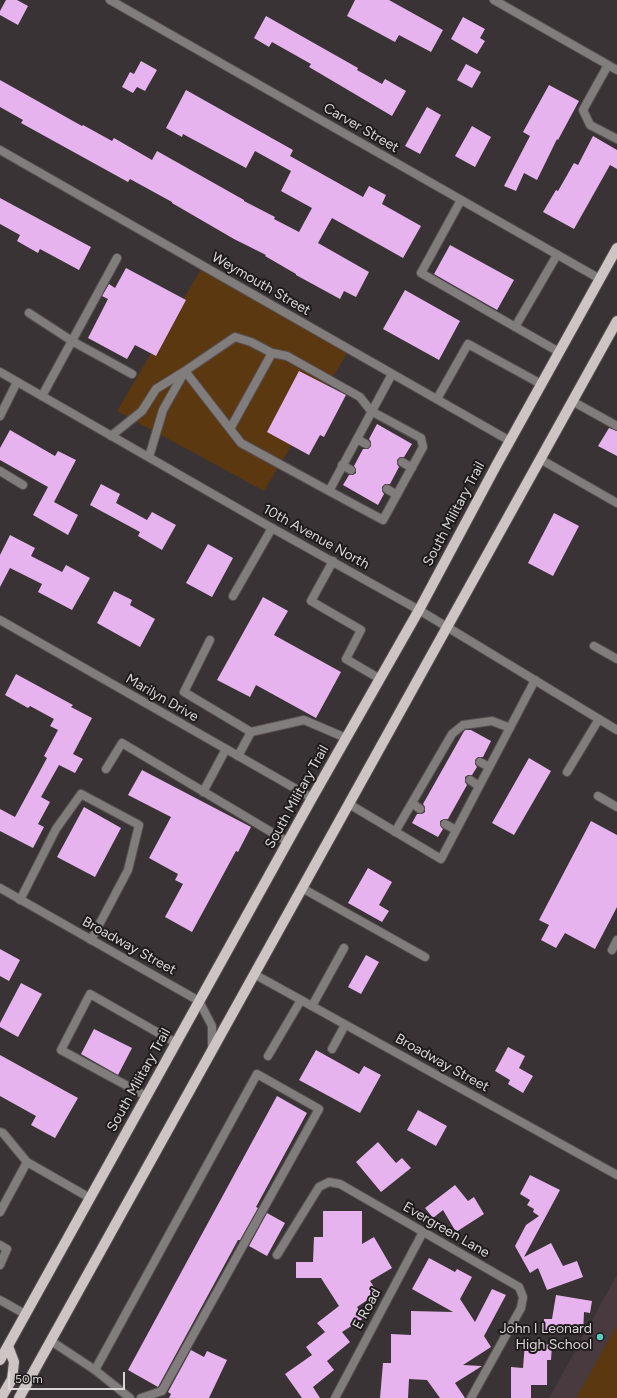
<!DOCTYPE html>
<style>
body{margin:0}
#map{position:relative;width:617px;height:1398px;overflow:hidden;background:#3a3335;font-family:Figtree,sans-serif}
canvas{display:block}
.scale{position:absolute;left:8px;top:1372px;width:117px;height:18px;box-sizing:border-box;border:2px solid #dbd6d7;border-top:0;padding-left:5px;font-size:12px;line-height:14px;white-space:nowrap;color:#dbd6d7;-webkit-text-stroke:3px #1f1b1c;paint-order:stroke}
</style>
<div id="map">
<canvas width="617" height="1398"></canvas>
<div class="scale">50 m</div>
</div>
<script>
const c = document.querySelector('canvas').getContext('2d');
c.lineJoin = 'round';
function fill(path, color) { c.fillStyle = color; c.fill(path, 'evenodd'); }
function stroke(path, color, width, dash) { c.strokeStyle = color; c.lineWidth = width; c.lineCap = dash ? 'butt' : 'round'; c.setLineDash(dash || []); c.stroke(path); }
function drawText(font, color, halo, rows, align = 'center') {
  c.font = font + ' Figtree,sans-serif'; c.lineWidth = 4; c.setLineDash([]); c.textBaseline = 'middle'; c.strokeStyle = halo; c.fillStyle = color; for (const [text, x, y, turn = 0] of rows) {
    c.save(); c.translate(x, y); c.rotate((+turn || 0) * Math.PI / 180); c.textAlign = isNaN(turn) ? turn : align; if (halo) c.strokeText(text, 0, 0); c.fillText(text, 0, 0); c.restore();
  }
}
fill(new Path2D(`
 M617,1275v123h-68z`), '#483a3f');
fill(new Path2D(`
 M203,266l146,84 -85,141 -147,-80z
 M617,1325v73h-41z`), '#5b3810');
fill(new Path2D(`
 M6,0h11l11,6 -10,19 -18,-10v-4z
 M355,0h34l54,30 -12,22 -32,-17 -4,7 -48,-26z
 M266,16l92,52 -1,2 25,14 3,-5 21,12 -14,25 -83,-49 2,-3 -39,-22 -3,5 -15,-9z
 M463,17l22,12 -5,9 5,3 -8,13 -26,-15z
 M141,61l16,9 -12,21 -8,-4 -4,6 -11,-6 8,-15 4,2z
 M466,64l15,8 -9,16 -15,-8z
 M0,80l82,46 1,-1 29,16 2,-3 38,22 5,-9 87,49v1l31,16 -1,2 25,13 13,-24 -31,-17 10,-20 -36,-20 -9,17 -63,-34 -1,3 -16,-9 20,-38 107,60 -3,6 73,41 6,-11 17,9 -4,9 39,22 -18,32 -71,-40 -14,25 51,29 -13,25 -12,-6 -4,8 -44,-24v-1l-31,-18 1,-1 -32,-16 -62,-36v-1l-42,-23 -2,3 -107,-59 2,-3 -23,-13z
 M549,85l30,16 -21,39 -1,-1 -20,41 -13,-7 -8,18 -12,-5 26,-50 -7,-4z
 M427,107l14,8 -21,39 -15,-8z
 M472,126l19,11 -16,30 -20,-11z
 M593,136l24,14v19l-7,-4 -36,64 -31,-17 13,-22 2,1 16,-28 4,2z
 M0,198l91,49 -12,23 -39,-21 -2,4 -21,-12 3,-6 -20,-11z
 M450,245l64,35 -17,30 -63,-36z
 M126,268l60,32 -30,56 -21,-11 -8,14 -39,-21 20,-39 -6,-3 7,-12 6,4z
 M405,290l55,31 -21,39 -56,-31z
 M299,371l47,24 -22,42 -4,-2 -11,20 -42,-23z
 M377,424l35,20 -8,13h-4l-3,3v4l2,3 -9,17h-5l-3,3v4l2,3 -6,11 -35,-20 6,-10h4l3,-2v-3l-2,-4 9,-17h5l3,-3v-4l-2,-3z
 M609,428l8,3v25l-19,-10z
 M10,430l45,26 3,-5 18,9 -22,42 24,13 -10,20 -35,-20 15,-28 -48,-27v-12z
 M101,484l19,10 -4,9 31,17 5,-8 24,13 -14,25 -24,-14 2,-4 -50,-27z
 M554,513l25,13 -26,50 -25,-13z
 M10,535l25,13 -4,8 31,16 4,-7 24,13 -18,32 -34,-18 4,-8 -32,-16 -10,19v-32z
 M208,544l25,14 -21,39 -26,-14z
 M114,591l18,9 -2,5 25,14 -15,28 -43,-24z
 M263,597l25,14 -14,24 67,37 -25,46 -60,-33 -6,12 -33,-17z
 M16,674l57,31 -2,2 21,11 -19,36 10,5 -8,14 -16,-8 -18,32 9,5 -12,22 6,3 -11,21 -33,-17v-22l15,8 32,-59 -3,-2 14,-26 -8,-4 4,-7 -24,-13 -2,2 -23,-13z
 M465,730h6l20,11 -8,16h-5l-3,3v4l2,3 -5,8h-4l-3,2v5l2,3 -19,34h-4l-4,2v4l3,4 -5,8 -26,-14 5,-9h5l3,-2v-5l-2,-3 40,-71z
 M529,758l22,13 -37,64 -22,-12z
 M142,770l109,57 -13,25 -2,-1 -44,81 -27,-15 18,-33 -8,-4 3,-6 -29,-16 22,-41 -43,-22z
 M84,807l37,21 -26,49 -38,-20z
 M591,821l26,14v72l-22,42 -30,-16 -9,15 -15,-8 8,-15 -10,-5z
 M368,868l24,14 -13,23 10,6 -7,11 -34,-19z
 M0,949l20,11 -11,21 -9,-5z
 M366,955l13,7 -18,32 -13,-7z
 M21,983l21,11 -24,43 -18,-10v-4z
 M94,1029l38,19 -14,27 -37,-21z
 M508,1047l17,9 -6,12 14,8 -10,17 -15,-9 2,-4 -15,-9z
 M316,1050l43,24 5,-8 17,9 -21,38 -61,-33z
 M0,1055l78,43 -23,40 -24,-13 5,-9 -36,-20z
 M277,1096l30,17 -51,94 2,1 -18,32h-2l-80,147 -30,-17z
 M418,1110l29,16 -11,20 -29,-16z
 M378,1142l18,21 6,-5 9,10 -30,24 -25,-30z
 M530,1175l30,15 -36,67 27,-14 12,23 14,-5 6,16 -36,13 -9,-22 -8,5 -15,-27 11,-21 13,-9 -6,-4 1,-3 -7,-4 3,-5 -10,-6z
 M455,1185l13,16 6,-4 10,17 -28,18 -13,-22 -10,8 -8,-10z
 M323,1211h39v33l12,-7 18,31 -22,13 8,12 -21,14 7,11 -22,14 8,10 -23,19 7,9 -21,17 7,11h-18l-17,-24 27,-19 -6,-8 19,-15 -8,-9 22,-17 -18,-28h-25v-16h17l1,-25h9z
 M267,1213l18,10 -18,33 -18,-10z
 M429,1258l26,14 2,-3 15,8 -12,22 15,23 17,-33 14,6 -22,41 7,11 -28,18 19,1 -27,17 10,15h-25l-13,-18 -18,-1 -1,19h-28l3,-35h8v-29l20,1v-24l42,1 -41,-23z
 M556,1295l36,6 -2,12 -6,-1 -1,22 -39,-1v-14h8z
 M525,1343l27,2 -1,15h-4v25h-16v13h-20v-31l12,1z
 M191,1350l13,7 3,-6 20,9 -18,38h-40l2,-4 -3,-2z`), '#e7b3ee');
const service = new Path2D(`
 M608,65l-25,45 7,15 27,14
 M461,200l-40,73 138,79
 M29,313l43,28 60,33
 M515,327l42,-72
 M272,353l15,3 73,41 11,14 50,27 2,9 -40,73 -54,-29
 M42,396l75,-138
 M437,399l31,-55 73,40
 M0,416l17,-34
 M230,429l42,-76 -21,-11 -16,-5 -50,34 56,72 88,48 63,-117
 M111,436l31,-25 14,-22 29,-18 -22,39 -14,47
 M357,439l9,5
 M402,462l10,6
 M342,465l9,5
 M0,471l23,14
 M387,489l10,6
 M333,561l-22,40 50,29 -15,29 34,20
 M233,596l39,-68
 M210,640l-26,52 67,40
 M594,646l23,13
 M238,756l13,-24 53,-12 42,18
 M480,762l9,5
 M106,769l16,-26 166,99
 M567,772l32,-53
 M470,780l9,6
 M203,792l23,-43
 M598,796l19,11
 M412,803l8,6
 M349,804l92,55 94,-179
 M445,824l11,6
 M395,832l57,-98 11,-9 29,-4 18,7
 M302,888l123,69
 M20,900l36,-71 25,-35 58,31 -11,45 -37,70
 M612,950l5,-10
 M312,1006l32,-58
 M332,1049l13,-24
 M268,1056l33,-56
 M146,1096l-85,-46 29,-56 86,49
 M0,1132l3,1 24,29
 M0,1212l27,-50 63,36
 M0,1245l7,4 -7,16
 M0,1300l25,14
 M95,1370l162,-296 62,35 -157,282 -21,7`);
const minor = new Path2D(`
 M110,0l490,279
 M494,0l123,70
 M0,150l510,291
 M572,401l45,25
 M540,459l77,44
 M0,620l312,178
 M0,888l199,113 13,25v24
 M254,974l363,201
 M277,1255l42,-68 10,-5 11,2 179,103 4,10 -2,11 -50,90
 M51,1341l44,29 35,28
 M335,1398l88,-166`);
const tertiary = new Path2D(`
 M0,372l272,156 147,82 198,120`);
const primary = new Path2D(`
 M0,1360l312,-562 107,-188 78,-146 120,-216
 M1,1398l11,-19 2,-17 -6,-16
 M19,1398l598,-1077`);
stroke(service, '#575052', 10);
stroke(minor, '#575052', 10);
stroke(tertiary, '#575052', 10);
stroke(primary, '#575052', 12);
stroke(service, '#817d7c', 8);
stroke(minor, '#817d7c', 8);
stroke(tertiary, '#817d7c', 8);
stroke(primary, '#cdc5c3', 10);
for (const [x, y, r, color] of [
 [600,1337,4,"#58cebf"]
]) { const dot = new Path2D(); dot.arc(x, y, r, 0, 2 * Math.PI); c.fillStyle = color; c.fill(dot); stroke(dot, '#1f1b1c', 1.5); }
drawText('14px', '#dbd6d7', '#1f1b1c', [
 ["Carver Street",361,128,30],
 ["Weymouth Street",261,284,30],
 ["South Military Trail",454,514,-62],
 ["10th Avenue North",316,537,29],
 ["Marilyn Drive",162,698,30],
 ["South Military Trail",297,797,-61],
 ["Broadway Street",129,946,29],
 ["Broadway Street",442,1063,29],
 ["South Military Trail",139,1080,-61],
 ["Evergreen Lane",446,1230,30],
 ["E Road",367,1309,-62]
]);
drawText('14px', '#dbd6d7', '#1f1b1c', [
 ["John I Leonard",592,1329],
 ["High School",592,1345]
], 'right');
</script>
